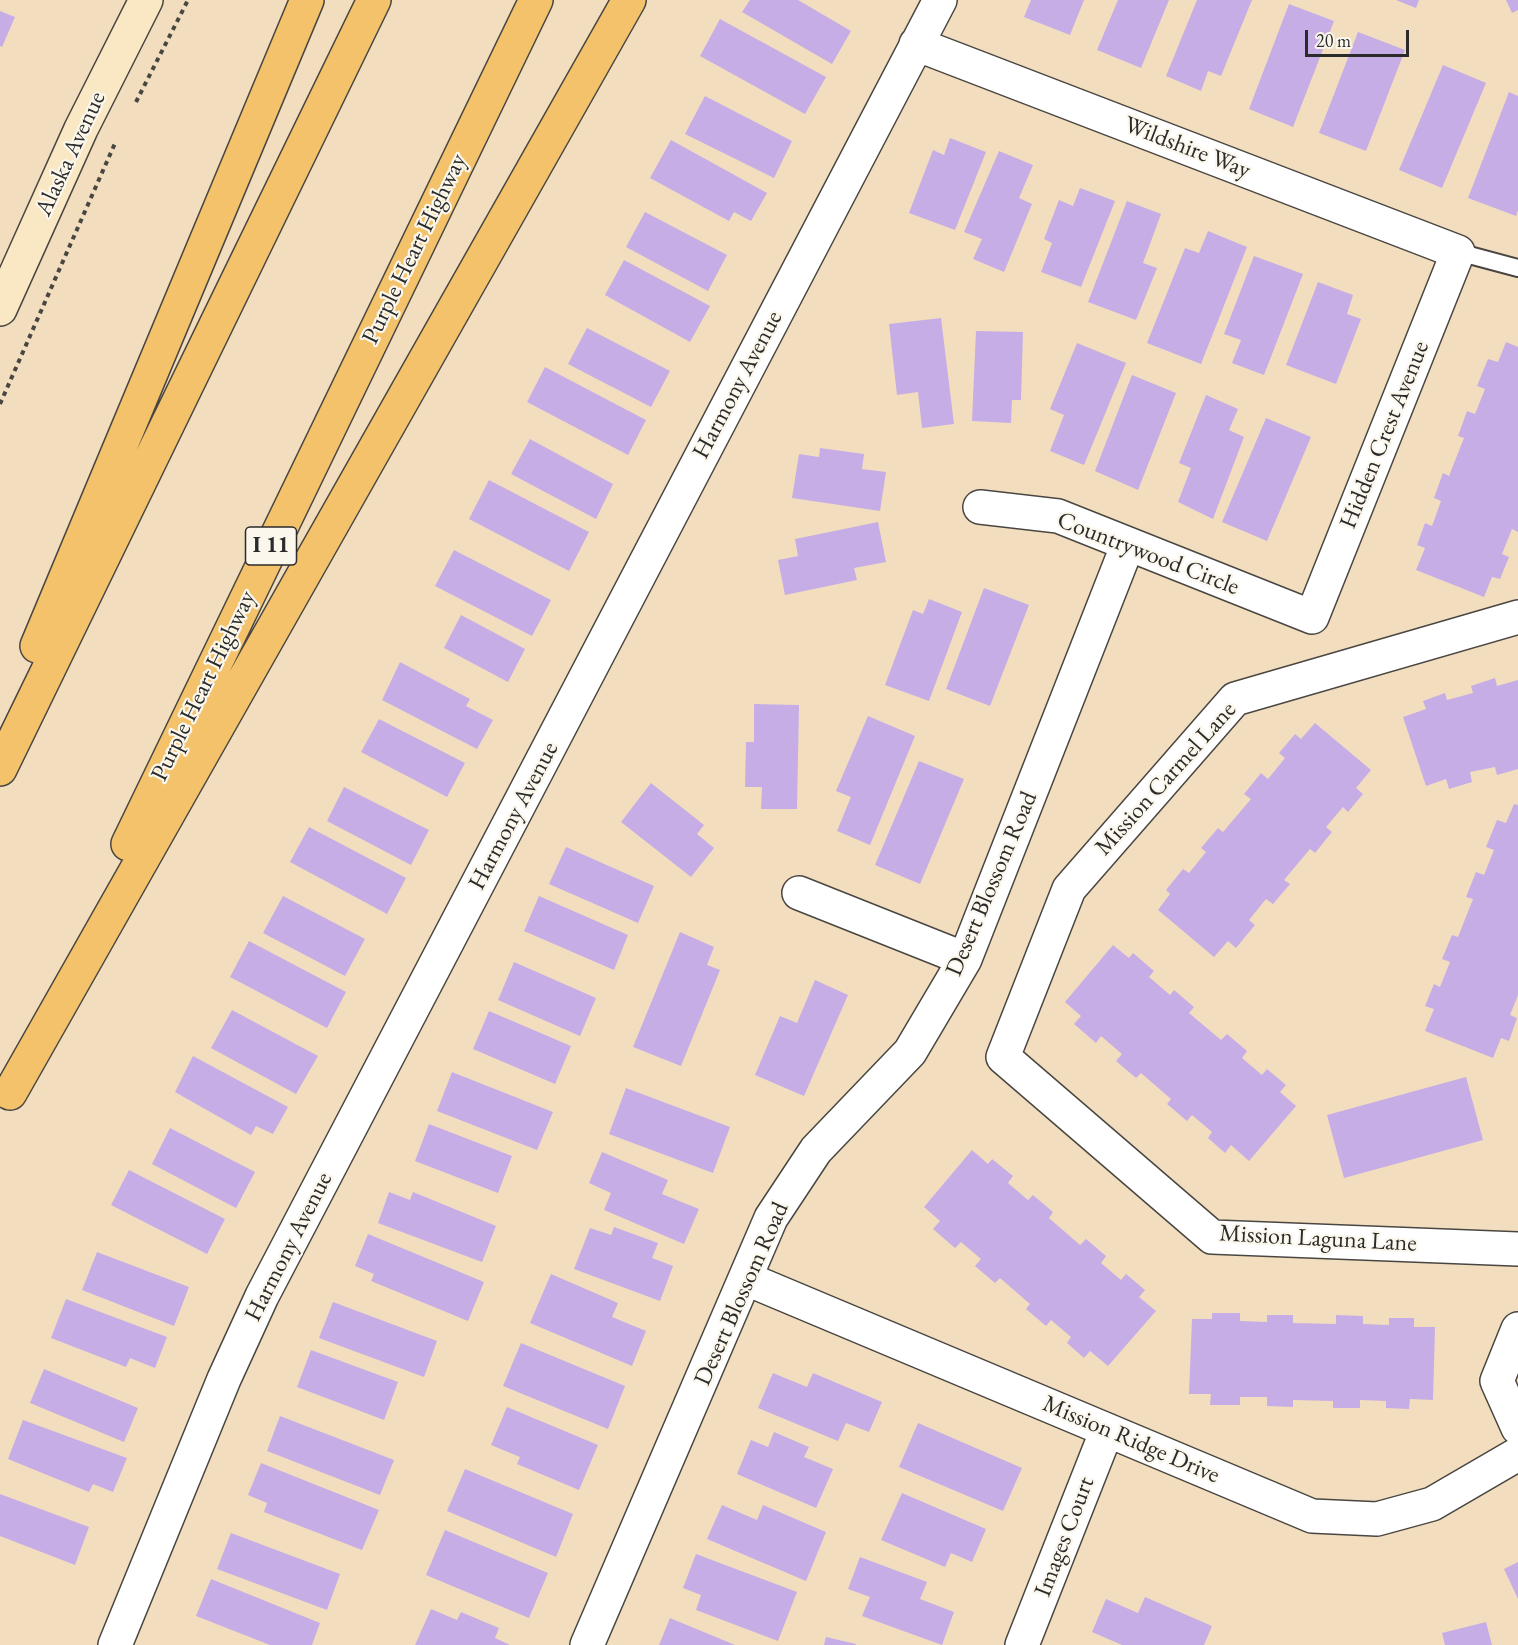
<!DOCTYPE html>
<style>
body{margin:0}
#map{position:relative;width:1518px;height:1645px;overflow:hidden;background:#f2debf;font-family:"EB Garamond",serif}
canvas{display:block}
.scale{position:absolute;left:1305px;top:30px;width:104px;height:27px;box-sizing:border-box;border:3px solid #2b2b2b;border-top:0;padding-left:8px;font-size:18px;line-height:21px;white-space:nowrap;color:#2b2b2b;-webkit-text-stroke:4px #fbf7ec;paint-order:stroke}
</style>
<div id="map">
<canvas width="1518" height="1645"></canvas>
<div class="scale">20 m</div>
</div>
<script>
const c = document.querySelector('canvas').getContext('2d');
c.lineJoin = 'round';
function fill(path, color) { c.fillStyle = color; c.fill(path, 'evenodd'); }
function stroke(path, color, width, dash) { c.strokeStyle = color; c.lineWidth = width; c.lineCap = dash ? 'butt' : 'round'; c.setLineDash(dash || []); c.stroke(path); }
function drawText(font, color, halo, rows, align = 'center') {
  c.font = font + ' "EB Garamond",serif'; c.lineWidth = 4.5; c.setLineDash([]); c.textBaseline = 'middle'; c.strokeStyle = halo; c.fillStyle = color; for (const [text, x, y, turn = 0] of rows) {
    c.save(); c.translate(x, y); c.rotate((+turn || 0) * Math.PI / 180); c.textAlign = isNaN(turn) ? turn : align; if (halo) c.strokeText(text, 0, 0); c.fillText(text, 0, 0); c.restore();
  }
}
fill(new Path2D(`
 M750,0h48l53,31 -19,33 -90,-52z
 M1031,0h53l-14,35 -46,-18z
 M1118,0h51l-28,68 -44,-18z
 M1197,0h55l-31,76 -13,-5 -7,20 -35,-15z
 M1396,0h23l-3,8z
 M1506,0h12v10l-6,3z
 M1289,4l45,17 -41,106 -44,-18z
 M0,11l15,6 -13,30 -2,-1z
 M720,19l106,58 -21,37 -105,-58z
 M1358,32l47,18 -39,101 -47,-18z
 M1443,65l43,18 -44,105 -43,-18z
 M1509,92l9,4v114l-2,6 -48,-18z
 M705,96l87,45 -18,37 -89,-44z
 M950,138l36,14 -31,78 -46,-17 24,-63 11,5z
 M671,140l96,53 -16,28 -17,-9 -5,9 -79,-43z
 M999,151l34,14 -14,33 13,6 -28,68 -31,-13 9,-20 -18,-7z
 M1080,188l35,13 -34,86 -40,-15 11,-29 -8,-4 15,-39 14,6z
 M1127,201l34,13 -18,49 14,5 -21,52 -48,-18z
 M645,212l82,43 -19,36 -82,-44z
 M1208,231l39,16 -46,117 -54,-21 38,-95 14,5z
 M1254,256l49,18 -39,101 -32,-12 9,-23 -17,-6z
 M624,260l86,46 -20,36 -85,-47z
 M1318,282l35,13 -6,19 14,5 -25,65 -50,-19z
 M941,318l13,106 -32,4 -4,-36 -21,3 -8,-71z
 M587,328l83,43 -19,36 -83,-43z
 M976,331l47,1 -2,68h-9l-1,23 -39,-2z
 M1506,342l12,5v185l-6,-3 -10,25 7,3 -9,22 -8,-2 -8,20 -68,-27 9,-22 -8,-3 8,-22 7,3 9,-25 -7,-3 9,-25 6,3 15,-38 -6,-2 9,-25 8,3 10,-25 -8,-3 11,-27 10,3z
 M1077,343l49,20 -42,102 -34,-14 14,-36 -14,-6z
 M545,367l101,53 -18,35 -101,-53z
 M1132,375l44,18 -38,97 -43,-19z
 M1206,395l32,14 -9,21 15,7 -31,82 -35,-17 13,-34 -12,-5z
 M1266,418l45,19 -44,104 -45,-19z
 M530,439l83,45 -17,35 -85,-45z
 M820,448l44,6 -2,15 24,3 -6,39 -88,-13 7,-44 20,3z
 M489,480l100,52 -20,39 -100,-52z
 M878,522l8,40 -32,6 3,12 -72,15 -7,-35 20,-4 -3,-17z
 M454,550l97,50 -19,36 -97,-50z
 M984,588l45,17 -39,101 -44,-17z
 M929,599l33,13 -33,89 -44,-16 28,-75 10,4z
 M461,615l64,34 -17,33 -64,-34z
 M400,662l70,37 -4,7 27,14 -16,29 -95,-49z
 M1495,678l2,8 21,-6v89l-21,6 -2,-8 -25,5 2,10 -23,7 -3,-10 -20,7 -23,-69 23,-8 -3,-8 22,-8 2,7 26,-7 -2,-7z
 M754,704l45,1 -2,104h-36l1,-22h-17l1,-45h8z
 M868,716l47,20 -45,109 -33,-14 14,-34 -15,-6z
 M379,719l86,44 -18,34 -86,-45z
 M1315,723l56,47 -15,18 7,6 -15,18 -5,-5 -17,20 6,5 -17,21 -5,-4 -26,31 6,4 -17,20 -7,-5 -17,21 6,5 -19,23 -8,-7 -14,16 -56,-47 12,-16 -4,-4 17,-21 6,4 17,-21 -5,-4 17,-20 5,4 28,-33 -7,-5 17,-21 7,6 17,-21 -6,-5 16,-19 6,5z
 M919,761l45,18 -44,105 -45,-19z
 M651,783l53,42 -7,9 17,14 -23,29 -70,-55z
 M344,787l85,43 -18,35 -84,-44z
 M1514,804l4,1v190l-8,20 7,3 -8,23 -8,-3 -8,20 -68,-27 9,-22 -9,-3 9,-22 6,3 10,-25 -8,-3 10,-24 6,2 15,-38 -7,-2 10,-25 8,3 10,-25 -8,-3 11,-27 9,3z
 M309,827l97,51 -19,36 -97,-52z
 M566,847l88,39 -16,37 -89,-39z
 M283,896l82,43 -20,37 -82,-43z
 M539,896l89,39 -14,35 -90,-39z
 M680,932l34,15 -7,18 13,5 -39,96 -48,-19z
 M249,941l97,51 -19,36 -97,-51z
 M1113,945l16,13 4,-5 21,18 -5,6 21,18 4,-5 20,17 -5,6 32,27 6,-6 20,17 -5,7 20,17 5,-6 19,16 -6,7 16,14 -47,55 -18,-16 -6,8 -17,-15 4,-6 -20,-17 -5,6 -20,-17 4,-5 -30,-26 -5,5 -20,-17 6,-7 -21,-18 -5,7 -22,-19 7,-8 -16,-14z
 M514,962l82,36 -16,38 -82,-36z
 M815,980l33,15 -44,101 -49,-21 25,-59 17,7z
 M232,1010l86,46 -22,38 -85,-46z
 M489,1011l82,35 -16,38 -82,-35z
 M193,1056l95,51 -15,27 -17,-8 -5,9 -76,-43z
 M452,1072l101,40 -16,38 -100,-39z
 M1466,1077l17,63 -139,38 -17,-63z
 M626,1088l104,39 -17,46 -104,-39z
 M429,1124l83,32 -14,37 -83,-32z
 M170,1128l85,44 -19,36 -84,-44z
 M972,1150l16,14 4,-5 21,17 -5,7 20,17 5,-5 20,17 -4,6 31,27 6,-6 20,17 -5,7 20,17 5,-6 19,16 -6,7 17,14 -48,55 -18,-15 -6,7 -17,-15 4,-6 -20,-17 -5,6 -20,-17 4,-5 -30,-26 -5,5 -20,-17 6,-7 -20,-17 -6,6 -22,-19 7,-8 -16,-14z
 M602,1152l66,28 -6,14 37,15 -15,35 -80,-34 7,-17 -22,-10z
 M129,1170l96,49 -18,35 -96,-49z
 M389,1192l21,8 3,-8 83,34 -14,36 -104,-39z
 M614,1227l44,16 -6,15 21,8 -13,35 -86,-32 16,-41 21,7z
 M368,1234l116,48 -16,39 -97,-40 3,-7 -19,-8z
 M97,1252l92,35 -15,39 -92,-36z
 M551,1274l67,29 -6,14 34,14 -14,35 -102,-43z
 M66,1299l101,38 -12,31 -25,-10 -4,9 -75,-29z
 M333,1302l104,39 -13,36 -105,-39z
 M1212,1313h28v8l27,1v-7h26v8l43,1v-9l27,1v8l26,1v-7h25v9h21l-2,73 -23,-1 -1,10 -23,-1v-7l-26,-1v8h-27v-7l-40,-1v7l-26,-1v-9h-27v8h-30l1,-11h-22l3,-75h20z
 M521,1343l104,43 -17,43 -105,-43z
 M311,1350l87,32 -14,38 -87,-33z
 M44,1369l94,39 -14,34 -94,-39z
 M773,1373l34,14 6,-14 69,29 -13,30 -23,-9 -8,18 -80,-33z
 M507,1407l91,38 -19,45 -62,-26 3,-7 -29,-12z
 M280,1416l114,44 -14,35 -113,-44z
 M23,1420l104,38 -14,34 -20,-8 -4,8 -81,-33z
 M918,1423l104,45 -19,43 -104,-44z
 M774,1432l35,15 -5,10 29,12 -17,39 -79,-34 14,-34 17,7z
 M261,1463l118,47 -17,40 -98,-38 3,-9 -19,-8z
 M465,1469l108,45 -17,43 -109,-46z
 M902,1493l84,36 -14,33 -21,-9 -6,14 -64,-27z
 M0,1494l89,33 -14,38 -75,-29z
 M722,1505l35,15 6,-15 63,27 -20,49 -99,-42z
 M445,1530l103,43 -19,45 -103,-43z
 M231,1533l109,41 -13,36 -110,-41z
 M696,1554l101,38 -19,49 -82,-31 5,-15 -18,-7z
 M860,1557l67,25 -7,17 34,13 -12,33 -80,-29 8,-19 -22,-8z
 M1518,1562v37l-14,-30z
 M211,1579l109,44 -8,22h-42l-74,-29z
 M1145,1597l67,29 -8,19h-82l-30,-13 14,-33 32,14z
 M431,1609l26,11 4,-8 38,16 -4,10 15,7h-95z
 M670,1618l65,27h-76z
 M1486,1622l6,23h-47l-3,-12z
 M826,1637l30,7v1h-32z`), '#c7ade5');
const lane = new Path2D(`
 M1458,252l60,16`);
const street = new Path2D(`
 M916,44l542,208 -146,365 -254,-101 -78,-9
 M1518,617l-283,82 -166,190 -66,168 209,180 306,12
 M799,893l166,66
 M747,1279l565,237 65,3 55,-15 86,-50
 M1518,1329l-21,52 21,47
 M115,1645l109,-266 38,-83 678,-1296
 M587,1645l184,-427 45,-68 94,-98 55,-93 163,-415
 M1022,1645l85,-215`);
const secondary = new Path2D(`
 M0,309l81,-180 65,-129`);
const highway = new Path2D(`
 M37,646l270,-646
 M0,769l374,-769
 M128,844l408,-844
 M10,1093l619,-1093`);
stroke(lane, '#494641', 20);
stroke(street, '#494641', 36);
stroke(secondary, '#494641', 36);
stroke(highway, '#494641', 36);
stroke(new Path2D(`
 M136,102l52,-102
 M0,404l116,-263`), '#494641', 4, [4.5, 4.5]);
stroke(lane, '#fff', 16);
stroke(street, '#fff', 33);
stroke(secondary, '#fae7c3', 33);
stroke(highway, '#f3c26a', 33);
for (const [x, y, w] of [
 [271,546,51]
]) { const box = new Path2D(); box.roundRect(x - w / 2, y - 19, w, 38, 4.5); c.fillStyle = '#fbf7ec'; c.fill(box); stroke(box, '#2b2b2b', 1.5); }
drawText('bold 22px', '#2b2b2b', null, [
 ["I 11",271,546]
]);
drawText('24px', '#2b2b2b', '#fbf7ec', [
 ["Wildshire Way",1187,148,21],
 ["Alaska Avenue",71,154,-65],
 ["Purple Heart Highway",415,249,-64],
 ["Harmony Avenue",738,385,-62],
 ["Hidden Crest Avenue",1385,435,-68],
 ["Countrywood Circle",1148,554,21],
 ["Purple Heart Highway",204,686,-64],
 ["Mission Carmel Lane",1166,779,-48],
 ["Harmony Avenue",514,816,-62],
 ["Desert Blossom Road",992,884,-67],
 ["Mission Laguna Lane",1318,1239,3],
 ["Harmony Avenue",289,1247,-63],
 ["Desert Blossom Road",742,1294,-66],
 ["Mission Ridge Drive",1131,1440,23],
 ["Images Court",1065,1537,-69]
]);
</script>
